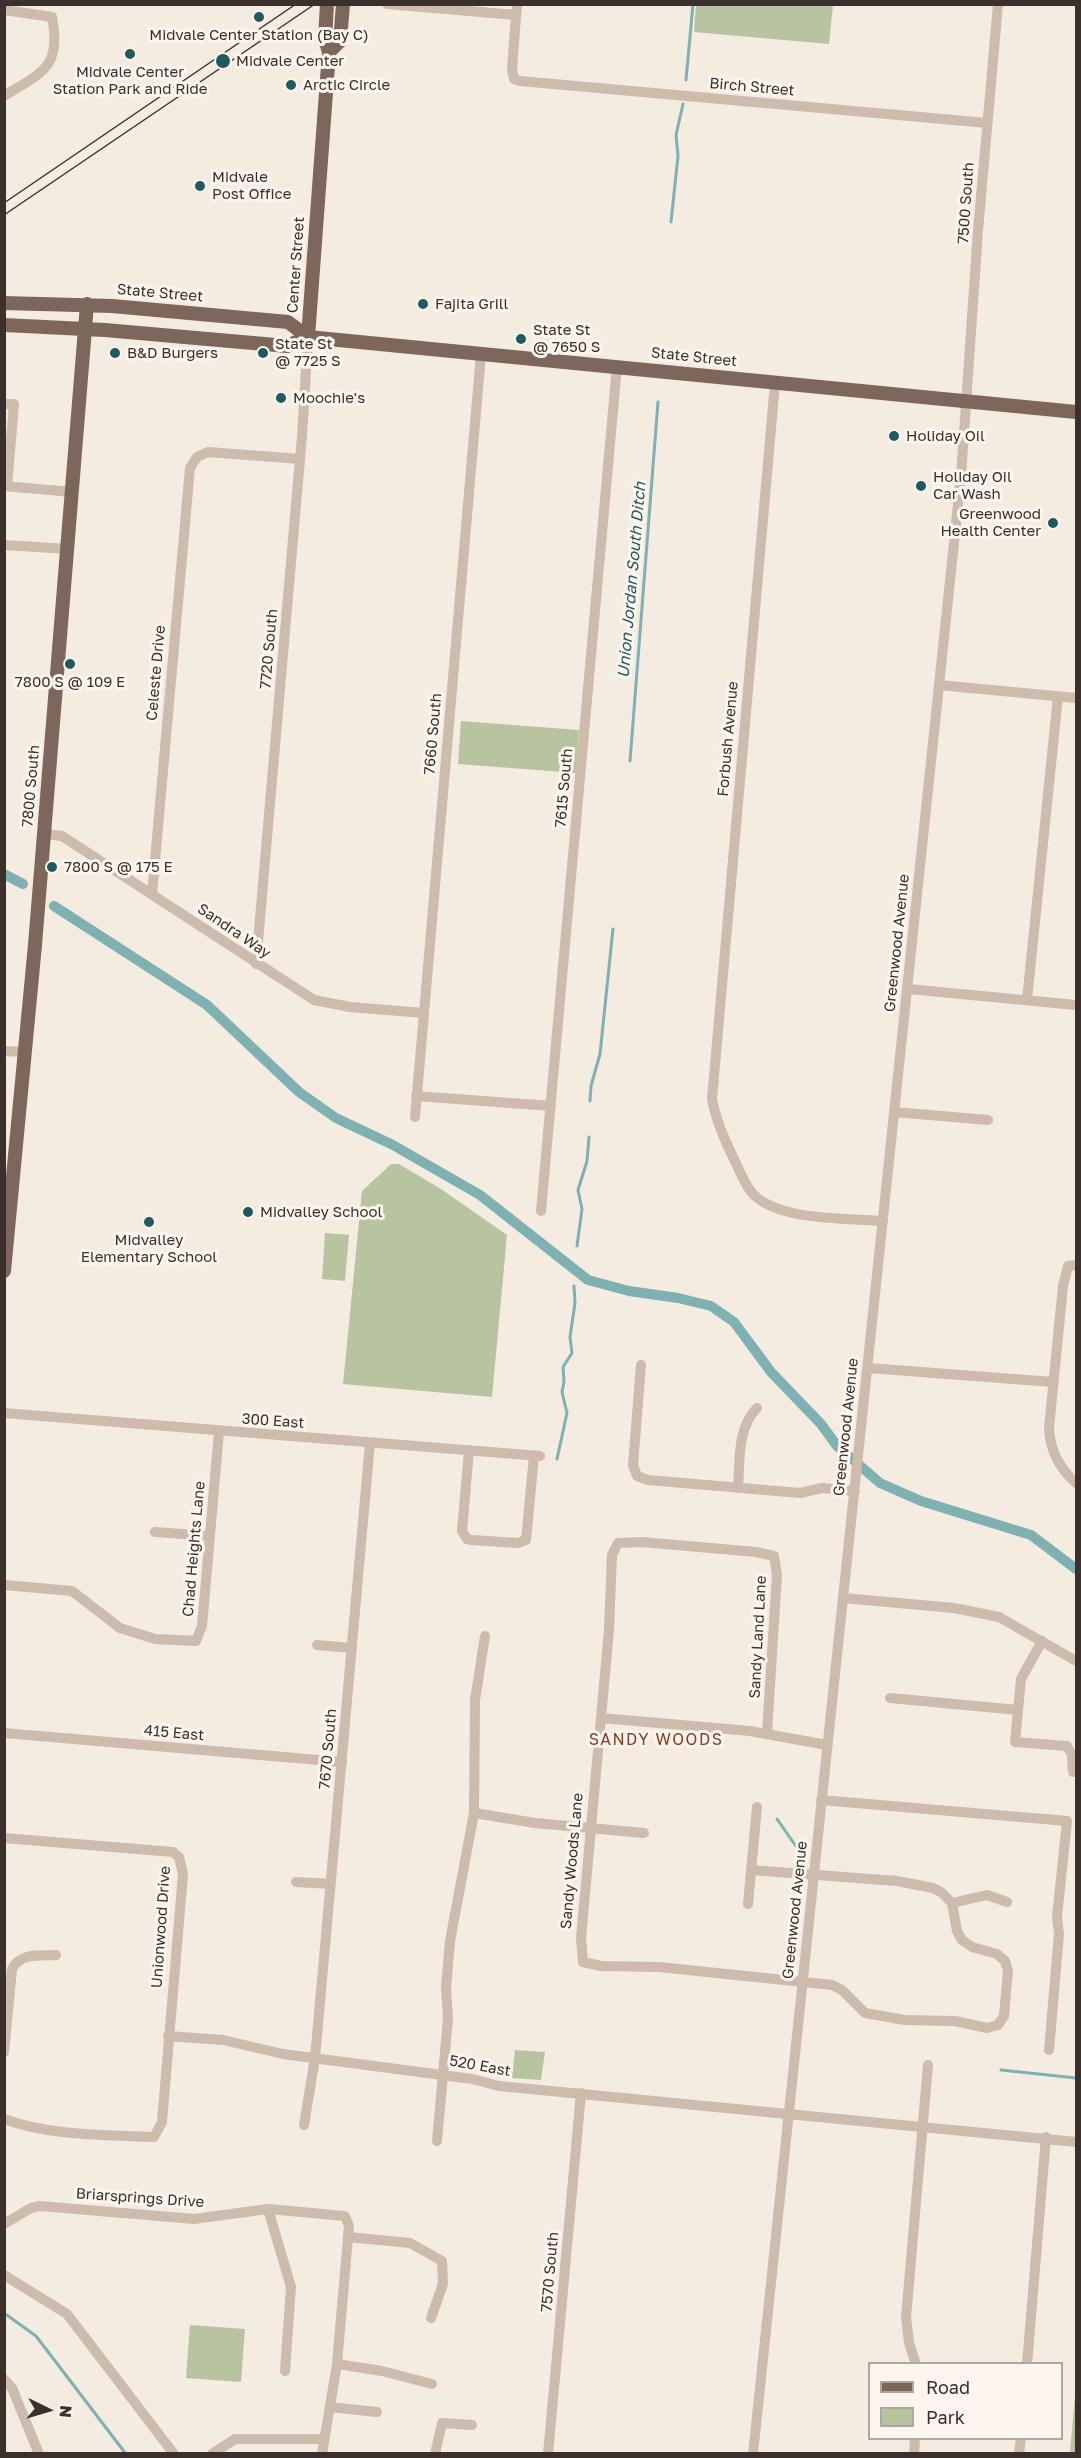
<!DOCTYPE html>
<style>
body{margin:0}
#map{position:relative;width:1081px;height:2458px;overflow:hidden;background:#f4ebe1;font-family:"Golos Text",sans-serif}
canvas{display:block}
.frame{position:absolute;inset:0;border:6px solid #3b302b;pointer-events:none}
.legend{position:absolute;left:868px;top:2362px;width:195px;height:78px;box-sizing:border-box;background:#fbf5ee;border:2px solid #aea6a0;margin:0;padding:8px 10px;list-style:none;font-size:18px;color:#3b302b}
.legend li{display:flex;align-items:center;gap:12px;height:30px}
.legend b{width:30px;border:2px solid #aea6a0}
.north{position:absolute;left:18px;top:2380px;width:60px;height:60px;-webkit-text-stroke:4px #fbf5ee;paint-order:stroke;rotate:95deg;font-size:16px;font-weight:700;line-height:24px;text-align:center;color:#3b302b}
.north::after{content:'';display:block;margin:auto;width:21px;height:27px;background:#3b302b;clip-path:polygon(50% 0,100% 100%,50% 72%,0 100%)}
</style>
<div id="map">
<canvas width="1081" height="2458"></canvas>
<div class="frame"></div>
<ul class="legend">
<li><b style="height:8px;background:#7d675c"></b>Road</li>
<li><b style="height:16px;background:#b8c4a0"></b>Park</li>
</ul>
<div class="north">N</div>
</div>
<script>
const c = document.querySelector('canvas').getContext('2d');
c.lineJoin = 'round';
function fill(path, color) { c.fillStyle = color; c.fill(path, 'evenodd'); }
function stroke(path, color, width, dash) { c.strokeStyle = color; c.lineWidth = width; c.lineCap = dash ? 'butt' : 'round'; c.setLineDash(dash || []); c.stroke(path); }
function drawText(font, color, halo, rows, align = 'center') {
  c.font = font + ' "Golos Text",sans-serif'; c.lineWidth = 6; c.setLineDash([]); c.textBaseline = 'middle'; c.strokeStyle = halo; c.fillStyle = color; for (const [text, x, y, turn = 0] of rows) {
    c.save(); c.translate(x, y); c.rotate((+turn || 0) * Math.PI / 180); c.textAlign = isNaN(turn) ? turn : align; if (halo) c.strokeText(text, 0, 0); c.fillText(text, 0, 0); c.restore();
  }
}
fill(new Path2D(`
 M696,5h137l-4,39 -135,-12z
 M461,721l118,9 -3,43 -118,-9z
 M391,1164h8l42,25 66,46 -15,162 -149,-13 19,-193z
 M325,1233l24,2 -4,46 -23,-2z
 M515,2050l30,2 -4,28 -29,-2z
 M190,2325l55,4 -4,53 -55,-4z
 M1076,2383v70h-6z`), '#b8c4a0');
stroke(new Path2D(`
 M686,80l7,-76
 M671,222l7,-66 -2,-21 7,-31
 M630,761l28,-359
 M590,1101l1,-15 9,-32 13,-125
 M577,1246l5,-37 -4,-19 9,-29 2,-24
 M557,1459l10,-46 -5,-21 2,-10 -1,-15 9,-14 -2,-16 5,-34 -1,-17
 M777,1819l23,33
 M1001,2070l75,8
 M4,2313l32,23 90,118`), '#7fb0b2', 3);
stroke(new Path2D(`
 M4,874l19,10
 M54,906l153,99 92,87 37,26 57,27 87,50 108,85 41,11 49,7 33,8 23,16 37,50 50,52 16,22 43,37 41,18 110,34 45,34`), '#7fb0b2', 10);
stroke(new Path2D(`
 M387,4l129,11
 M517,4l-5,65 2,10 6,2 467,42
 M4,10l48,7c10,51 -10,55 -48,79
 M775,383l-63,716c4,22 12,40 22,60 6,12 10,26 20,36 27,26 92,23 129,26
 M4,404h10l-7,82
 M4,486l69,6
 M4,545l64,4
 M939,685l137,13
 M44,834l18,2 252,164 36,7 74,6
 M152,894l38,-426 7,-11 11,-5 92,7
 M256,964l46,-528 6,-99
 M908,989l168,16
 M1027,1000l31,-304
 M4,1051l21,1
 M416,1096l135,10
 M894,1112l94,8
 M415,1117l66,-763
 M541,1211l76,-845
 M1076,1265l-8,1 -5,20 -14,142c1,23 10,40 27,55
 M641,1365l-8,100 4,11 11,4 152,13 22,-5 33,3
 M868,1368l185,14
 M4,1413l536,43
 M469,1450l-7,81 5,8 5,1 46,3 8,-3 8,-84
 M738,1488c2,-27 -1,-60 19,-80
 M155,1532l55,4
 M4,1585l68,6 48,37 35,11 41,2 6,-15 17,-194
 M843,1598l111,10 45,9 77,44
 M1042,1641l-21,38 -6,63 52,4 5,9 1,17
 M317,1645l35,3
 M890,1698l128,12
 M601,1718l149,13 77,14
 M4,1733l338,29
 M821,1800l246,21 -10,96 2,17 -10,116
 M474,1813l61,10 109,10
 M4,1838l169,14 6,5 4,17 -21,248 -8,15c-48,-2 -104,-1 -150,-18
 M751,1870l146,11 36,7 8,4 11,11 5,28 5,9 10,7 25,7 8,7 3,10 -4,45 -6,9 -11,3 -32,-7 -50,-1 -40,-7 -23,-23 -10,-5 -173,-18 -58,-1 -18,-4 -2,-24 28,-308 3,-75 6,-12 24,-1 114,10 18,4 3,19 -10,158
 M296,1882l35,2
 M952,1903l35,-8 20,7
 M748,1904l9,-97
 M168,2036l55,4 60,14 189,25 27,7 577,56
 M4,2052l8,-83c9,-17 28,-13 44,-14
 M304,2125l11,-67 55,-615
 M437,2141l11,-122 -2,-31 4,-47 24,-128 1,-113 10,-64
 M268,2209l23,78 -6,84
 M4,2224l27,-16 9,-2 154,13 74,-10 77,7 4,10 -12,138 -15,90
 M348,2237l62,6 32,18 1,23 -12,34
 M4,2275l63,39 107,140
 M337,2364l45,7 50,13
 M916,2364l-7,-21 -3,-26 22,-252
 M1027,2364l19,-227
 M4,2379l8,9 27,66
 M330,2407l47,5
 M212,2454l23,-15h88
 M435,2454l7,-31 30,2
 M548,2454l33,-361
 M753,2454l208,-1978 17,-245 20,-227
 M914,2454l1,-16
 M1019,2454l2,-16`), '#cdbbac', 10);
stroke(new Path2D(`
 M329,52l11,-11 3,-37
 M4,303l108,3 176,16 20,15
 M4,325l101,5 182,16 21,-9 768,75
 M308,337l21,-285 -4,-13 2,-35
 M4,1271l31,-326 52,-641`), '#7d675c', 14);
stroke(new Path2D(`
 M4,203l292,-199
 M4,215l311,-211`), '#3b302b', 1.5);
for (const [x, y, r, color] of [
 [259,17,6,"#1f5a5e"],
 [130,54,6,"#1f5a5e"],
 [223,61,8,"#1f5a5e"],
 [291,85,6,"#1f5a5e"],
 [200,186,6,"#1f5a5e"],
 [423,304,6,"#1f5a5e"],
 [521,339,6,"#1f5a5e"],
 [115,353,6,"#1f5a5e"],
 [263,353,6,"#1f5a5e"],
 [281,398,6,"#1f5a5e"],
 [894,436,6,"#1f5a5e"],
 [921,486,6,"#1f5a5e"],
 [1053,523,6,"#1f5a5e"],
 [70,664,6,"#1f5a5e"],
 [52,867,6,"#1f5a5e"],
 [248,1212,6,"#1f5a5e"],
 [149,1222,6,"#1f5a5e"]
]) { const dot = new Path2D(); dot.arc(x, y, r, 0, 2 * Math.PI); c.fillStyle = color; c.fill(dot); stroke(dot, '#fbf5ee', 2); }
drawText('15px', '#3b302b', '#fbf5ee', [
 ["Midvale Center Station (Bay C)",259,35,"center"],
 ["Midvale Center",236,61],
 ["Midvale Center",130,72,"center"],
 ["Station Park and Ride",130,89,"center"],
 ["Arctic Circle",303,85],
 ["Midvale",212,177],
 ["Post Office",212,194],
 ["Fajita Grill",435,304],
 ["State St",533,330],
 ["@ 7650 S",533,347],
 ["State St",275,344],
 ["@ 7725 S",275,361],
 ["B&D Burgers",127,353],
 ["Moochie's",293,398],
 ["Holiday Oil",906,436],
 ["Holiday Oil",933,477],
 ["Car Wash",933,494],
 ["Greenwood",1041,514,"right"],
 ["Health Center",1041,531,"right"],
 ["7800 S @ 109 E",70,682,"center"],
 ["7800 S @ 175 E",64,867],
 ["Midvalley School",260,1212],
 ["Midvalley",149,1240,"center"],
 ["Elementary School",149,1257,"center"]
], 'left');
drawText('15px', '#3b302b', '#fbf5ee', [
 ["Birch Street",752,87,5],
 ["7500 South",966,203,-86],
 ["Center Street",296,265,-86],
 ["State Street",160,293,5],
 ["State Street",694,357,6],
 ["7720 South",269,649,-85],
 ["Celeste Drive",156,673,-85],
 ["7660 South",433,734,-85],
 ["Forbush Avenue",728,739,-85],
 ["7800 South",31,786,-85],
 ["7615 South",564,788,-85],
 ["Sandra Way",234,931,34],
 ["Greenwood Avenue",897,943,-84],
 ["300 East",273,1421,4],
 ["Greenwood Avenue",846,1427,-84],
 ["Chad Heights Lane",194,1549,-85],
 ["Sandy Land Lane",758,1637,-87],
 ["415 East",174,1733,5],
 ["7670 South",328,1749,-85],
 ["Sandy Woods Lane",572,1861,-85],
 ["Greenwood Avenue",795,1910,-84],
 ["Unionwood Drive",161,1927,-86],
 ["520 East",480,2066,10],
 ["Briarsprings Drive",140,2198,4],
 ["7570 South",550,2272,-85]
]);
drawText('italic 16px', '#1f5a5e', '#fbf5ee', [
 ["Union Jordan South Ditch",632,580,-85]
]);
c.letterSpacing = '1.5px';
drawText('16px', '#8c3b22', '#fbf5ee', [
 ["SANDY WOODS",656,1740]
]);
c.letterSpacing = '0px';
</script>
